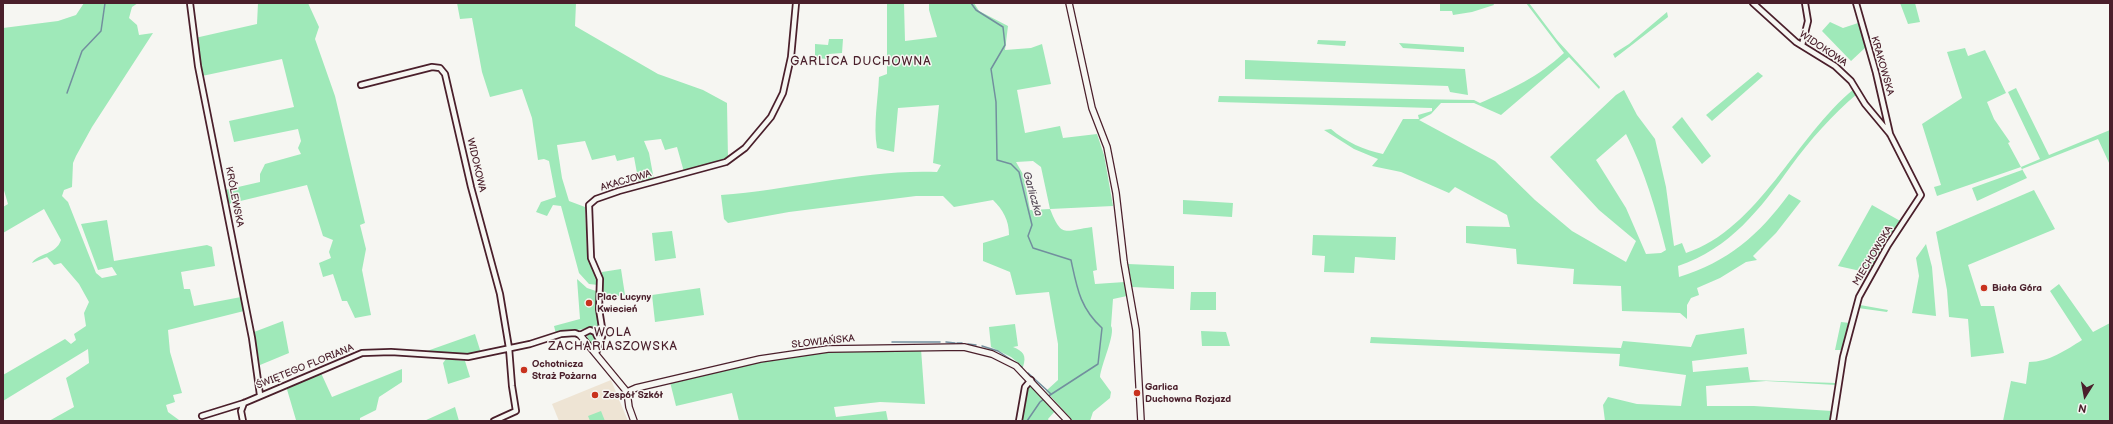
<!DOCTYPE html>
<meta charset="utf-8">
<style>
body{margin:0}
#map{position:relative;width:2113px;height:424px;overflow:hidden;background:#f6f6f2;font-family:"Balsamiq Sans",sans-serif}
canvas{display:block}
.frame{position:absolute;inset:0;border:4px solid #4a1f2b;pointer-events:none}
.north{position:absolute;left:2065px;top:376px;width:40px;height:40px;-webkit-text-stroke:3px #f6f6f2;paint-order:stroke;rotate:191deg;font-size:11px;font-weight:700;line-height:16px;text-align:center;color:#4a1f2b}
.north::after{content:'';display:block;margin:auto;width:14px;height:18px;background:#4a1f2b;clip-path:polygon(50% 0,100% 100%,50% 72%,0 100%)}
</style>
<div id="map">
<canvas width="2113" height="424"></canvas>
<div class="frame"></div>
<div class="north">N</div>
</div>
<script>
const c = document.querySelector('canvas').getContext('2d');
c.lineJoin = 'round';
function fill(path, color) { c.fillStyle = color; c.fill(path, 'evenodd'); }
function stroke(path, color, width, dash) { c.strokeStyle = color; c.lineWidth = width; c.lineCap = dash ? 'butt' : 'round'; c.setLineDash(dash || []); c.stroke(path); }
function drawText(font, color, halo, rows, align = 'center') {
  c.font = font + ' "Balsamiq Sans",sans-serif'; c.lineWidth = 3; c.setLineDash([]); c.textBaseline = 'middle'; c.strokeStyle = halo; c.fillStyle = color; for (const [text, x, y, turn = 0] of rows) {
    c.save(); c.translate(x, y); c.rotate((+turn || 0) * Math.PI / 180); c.textAlign = isNaN(turn) ? turn : align; if (halo) c.strokeText(text, 0, 0); c.fillText(text, 0, 0); c.restore();
  }
}
fill(new Path2D(`
 M611,380l17,41h-69l-7,-17z`), '#eee4d4');
fill(new Path2D(`
 M84,3h54l-6,4 -3,11 8,7 2,10 14,-2 -61,94 -16,29 -3,7 -1,24 -8,3 -2,6 6,6 28,71 6,5 15,-3 -5,-8 -14,3 -17,-46 26,-4 7,41 93,-16 5,2 3,19 -34,6 3,17h6l4,17 47,-9 3,14 -76,19 2,22 12,41 -9,2 2,7 -9,3 2,7 11,8 12,1h-142l25,-14 -8,-29 23,-15 -1,-14 -85,52v-26l62,-36 6,5 5,-4 -2,-6 12,-8 -2,-13 5,-11 -10,-18 -18,-21 -7,2 -7,-8 -15,6c6,-10 24,-8 29,-23l-17,-31 -41,24v-26l5,-3 -5,-17v-159l55,-7 18,-6z
 M258,3h50l11,24 -4,12 20,57 30,127 -5,2 6,24 -4,21 9,45 -16,3 -8,-17h-5l-9,-27 -10,3 -4,-14 12,-5 -2,-6 4,-12 -10,-4 -16,-51 -79,19 -3,-14 35,-8v-8l5,-10 36,-10 -3,-6 3,-7 -3,-12 -64,13 -5,-21 65,-14 -12,-48 -80,17 -7,-38 62,-14z
 M457,3h119l-1,23 83,48 45,16 24,13 1,56 -44,13 -7,-25 -12,3 -4,-11 -17,2 5,12 5,27 -15,4 -5,-27 -17,4 -2,-6 -23,5 -7,-19 -28,4 5,33 7,23 16,6 2,43 9,23 2,12 -9,-1 -10,-11 -18,-67 -8,-1 -6,11 -11,-4 5,-10 15,-5 -7,-36 -5,-2 -6,1 -6,-42 -10,-29 -32,8 -8,-25 -10,-54 -12,1z
 M887,3h17l1,38 32,-4 -8,-27v-7h45l5,8 29,15 -3,24 26,-2 11,-4 9,40 -34,6 8,43 35,-7 3,12 34,-4 7,21 9,51 -63,3c12,29 13,22 42,18l5,43 -4,1 2,13 30,-2 2,14 -14,3 -2,27c5,7 -10,39 -11,51l11,15 -1,6 -17,14 -3,9h-17l-27,-30 12,-11v-36l-9,-52 -33,3 -6,-23 -27,-11v-18l26,-8c0,-15 -6,-25 -16,-35l-39,7 -11,-11h-27l-127,16 -61,11 -4,-4 -3,-24c70,-5 145,-26 216,-23l4,-7 -8,-2 6,-58 -41,3 -4,44 -17,-4c-4,-24 1,-47 2,-71l8,-3zM1033,161l8,6 9,42 -20,1 -6,-34 -8,-14z
 M1440,3h53l1,2 -22,7 -19,3 -1,-4h-12z
 M1526,3h3l28,37 43,47 -1,2 -30,-32 -68,58 -27,-12h-33l-10,11 -12,6 76,41 40,39 37,31 54,31 10,-21 -37,-31 -49,-53 66,-62 8,-5 13,25 18,24 11,48 8,59 8,-3 4,10c73,-24 110,-117 168,-164l3,5c-25,21 -47,46 -66,72 -30,42 -61,83 -113,100l1,11c49,-15 80,-42 110,-83l12,7 -25,32 -23,23 4,4 -11,2 -26,16 -23,10 2,7 -8,3 -4,7v14l-7,-6 -58,-2 -1,-25 -48,-2 1,-15 -57,-5 -1,-15 -50,-6v-17l44,1 -3,-12 -52,-28 -6,6 -48,-21 -29,-6 6,-7 -24,-10 -30,-19 7,-1c15,13 33,21 52,25l20,-35h16l-1,-4 14,-4v-3l-214,-6 1,-6 255,4 6,3c32,-14 58,-26 84,-50zM1626,134c19,37 30,76 40,116l-5,3 -15,1 -20,-46 -30,-48z
 M1900,3h15l5,19 -12,2z
 M1667,12l1,5 -53,41 -2,-4 16,-10z
 M1830,22l13,6 15,-5 8,24 -15,14 -29,-30z
 M829,39h14l-1,14 -13,1 -1,5 -13,-1v-14l13,1z
 M1318,40l28,1 -1,5 -28,-2z
 M1399,43l65,4v5l-61,-4z
 M1965,48l3,8 17,-6 21,43 -19,9 7,17 16,23 -2,1 13,24 19,-8 -32,-67 8,-4 33,67 61,-25v35l-12,-26 -76,30 5,9 -50,23 -5,-13 50,-18 -1,-3 -84,29 -3,-9 7,-2 -19,-61 40,-26 -15,-46z
 M1245,60l220,9 3,26 -18,-3 -2,-6 -203,-7z
 M1758,72l5,4 -51,45 -6,-6z
 M1682,117l29,39 -9,8 -30,-37z
 M2034,190l21,39 -87,36 13,41h13l10,47 -33,4 -3,-38 -19,-2 -2,-27 -11,-58z
 M1183,200l50,3 -1,14 -49,-3z
 M1872,205l30,17 -30,47 -7,3 -27,-6z
 M672,231l4,27 -21,3 -3,-28z
 M1313,235l83,2 -1,23 -40,-3 -1,16 -30,-1 1,-16 -13,-1z
 M1926,244l6,23 4,49 -24,-3 7,-37 -3,-18z
 M1128,264l46,2v23l-42,-2z
 M621,269l4,26 -23,3v-26z
 M577,279l10,9 12,4v34l-43,8 -2,-8 26,-7z
 M2059,284l34,48 17,-9v98h-107l8,-40 15,3 3,-22c20,0 37,-12 53,-22l-32,-49z
 M700,288l4,27 -49,7 -3,-27z
 M1191,292h25v18h-26z
 M1859,303l1,2 28,5 -1,2 -29,-4z
 M283,321l6,32 -29,12 -6,-33z
 M1841,322l9,1 -7,27h-8z
 M1015,324l3,22 -5,1c10,4 14,8 10,20l-12,-10 -20,-10 -2,-20z
 M1744,328l3,26 -55,7 1,11 55,-5 2,13 86,3v2l-70,-4 -60,5 1,20h47l78,5 -1,10h-226l-2,-16 5,-8 29,7 44,2 5,-31 -67,-9 1,-12 -250,-11 1,-6 250,11 2,-7 68,6 5,-12z
 M1201,331l25,1 4,14h-28z
 M589,333l6,3 -1,10 -6,-6 -1,-4z
 M475,334l6,19 -14,2 -40,-2v-2z
 M921,349l4,55 -45,-2 -46,5 2,10 50,-6 2,10h-149l-7,-28 -56,13 -6,-24 90,-20 70,-10z
 M446,359l19,2 5,16 -22,7 -5,-21z
 M402,369v13l-23,15 -3,13 -16,8v3h-66l2,-1 -10,-34 35,-13 11,24z
 M1030,385l14,16 12,9 -8,9 1,2h-28l5,-30z
 M455,407l4,14h-35z
 M601,411l4,10h-15l-2,-5z`), '#9fe9b9');
stroke(new Path2D(`
 M971,3l5,7 27,17 2,18 -14,24 5,33 1,58 14,4 8,8 13,53 -4,11 5,12 38,12c6,28 9,48 31,68l-4,36 -51,33
 M67,93l15,-42 19,-20 4,-28
 M892,342h48
 M946,342l9,1
 M957,343h5
 M968,344l8,1
 M982,346l16,5 24,16
 M1028,373l23,21
 M1027,421l13,-19 4,-3`), '#728f9e', 1.5);
const minor = new Path2D(`
 M190,3l8,63 54,272 8,57
 M1753,3l43,39 39,24 16,15 14,23 25,30 31,61 -33,50 -29,52 -16,60 -10,64
 M1856,3l20,70 14,61
 M1802,45l6,-24 -3,-18
 M361,85l71,-18 8,1 5,6 26,113 29,107 9,54 3,38 4,25 -22,10
 M596,353l7,-19 -4,-25 1,-30 -9,-21 -2,-53 7,-6 23,-8 107,-29 19,-14 26,-31 12,-24 8,-36 5,-54
 M202,416l42,-13 118,-50 29,-1 77,5 62,-13 31,-10 14,-1 5,2 10,-5 5,2 5,10
 M243,421l-2,-10 3,-8
 M1019,421l6,-34 6,-7`);
const tertiary = new Path2D(`
 M1069,3l23,105 15,39 9,46 8,69 12,68 5,91
 M580,335l47,57
 M627,392l9,-4 124,-29 68,-10 136,-2 28,7 24,12 52,55
 M627,392l2,15 5,14`);
stroke(minor, '#4a1f2b', 8);
stroke(tertiary, '#4a1f2b', 8);
stroke(minor, '#f6f6f2', 4.5);
stroke(tertiary, '#f6f6f2', 5.5);
for (const [x, y, r, color] of [
 [1984,288,4,"#c8321e"],
 [589,303,4,"#c8321e"],
 [524,370,4,"#c8321e"],
 [1137,393,4,"#c8321e"],
 [595,395,4,"#c8321e"]
]) { const dot = new Path2D(); dot.arc(x, y, r, 0, 2 * Math.PI); c.fillStyle = color; c.fill(dot); stroke(dot, '#f6f6f2', 1.5); }
drawText('10px', '#4a1f2b', '#f6f6f2', [
 ["WIDOKOWA",1823,49,34],
 ["KRAKOWSKA",1882,66,74],
 ["WIDOKOWA",476,165,77],
 ["AKACJOWA",626,181,-16],
 ["KRÓLEWSKA",234,197,79],
 ["MIECHOWSKA",1873,256,-59],
 ["SŁOWIAŃSKA",823,342,-6],
 ["ŚWIĘTEGO FLORIANA",305,367,-22]
]);
drawText('bold 10px', '#4a1f2b', '#f6f6f2', [
 ["Biała Góra",1992,288],
 ["Plac Lucyny",597,297],
 ["Kwiecień",597,309],
 ["Ochotnicza",532,364],
 ["Straż Pożarna",532,376],
 ["Garlica",1145,387],
 ["Duchowna Rozjazd",1145,399],
 ["Zespół Szkół",603,395]
], 'left');
drawText('italic 11px', '#5a4e5b', '#f6f6f2', [
 ["Garliczka",1032,194,74]
]);
c.letterSpacing = '1px';
drawText('12px', '#4a1f2b', '#f6f6f2', [
 ["GARLICA DUCHOWNA",861,62],
 ["WOLA",613,333],
 ["ZACHARIASZOWSKA",613,347]
]);
c.letterSpacing = '0px';
</script>
